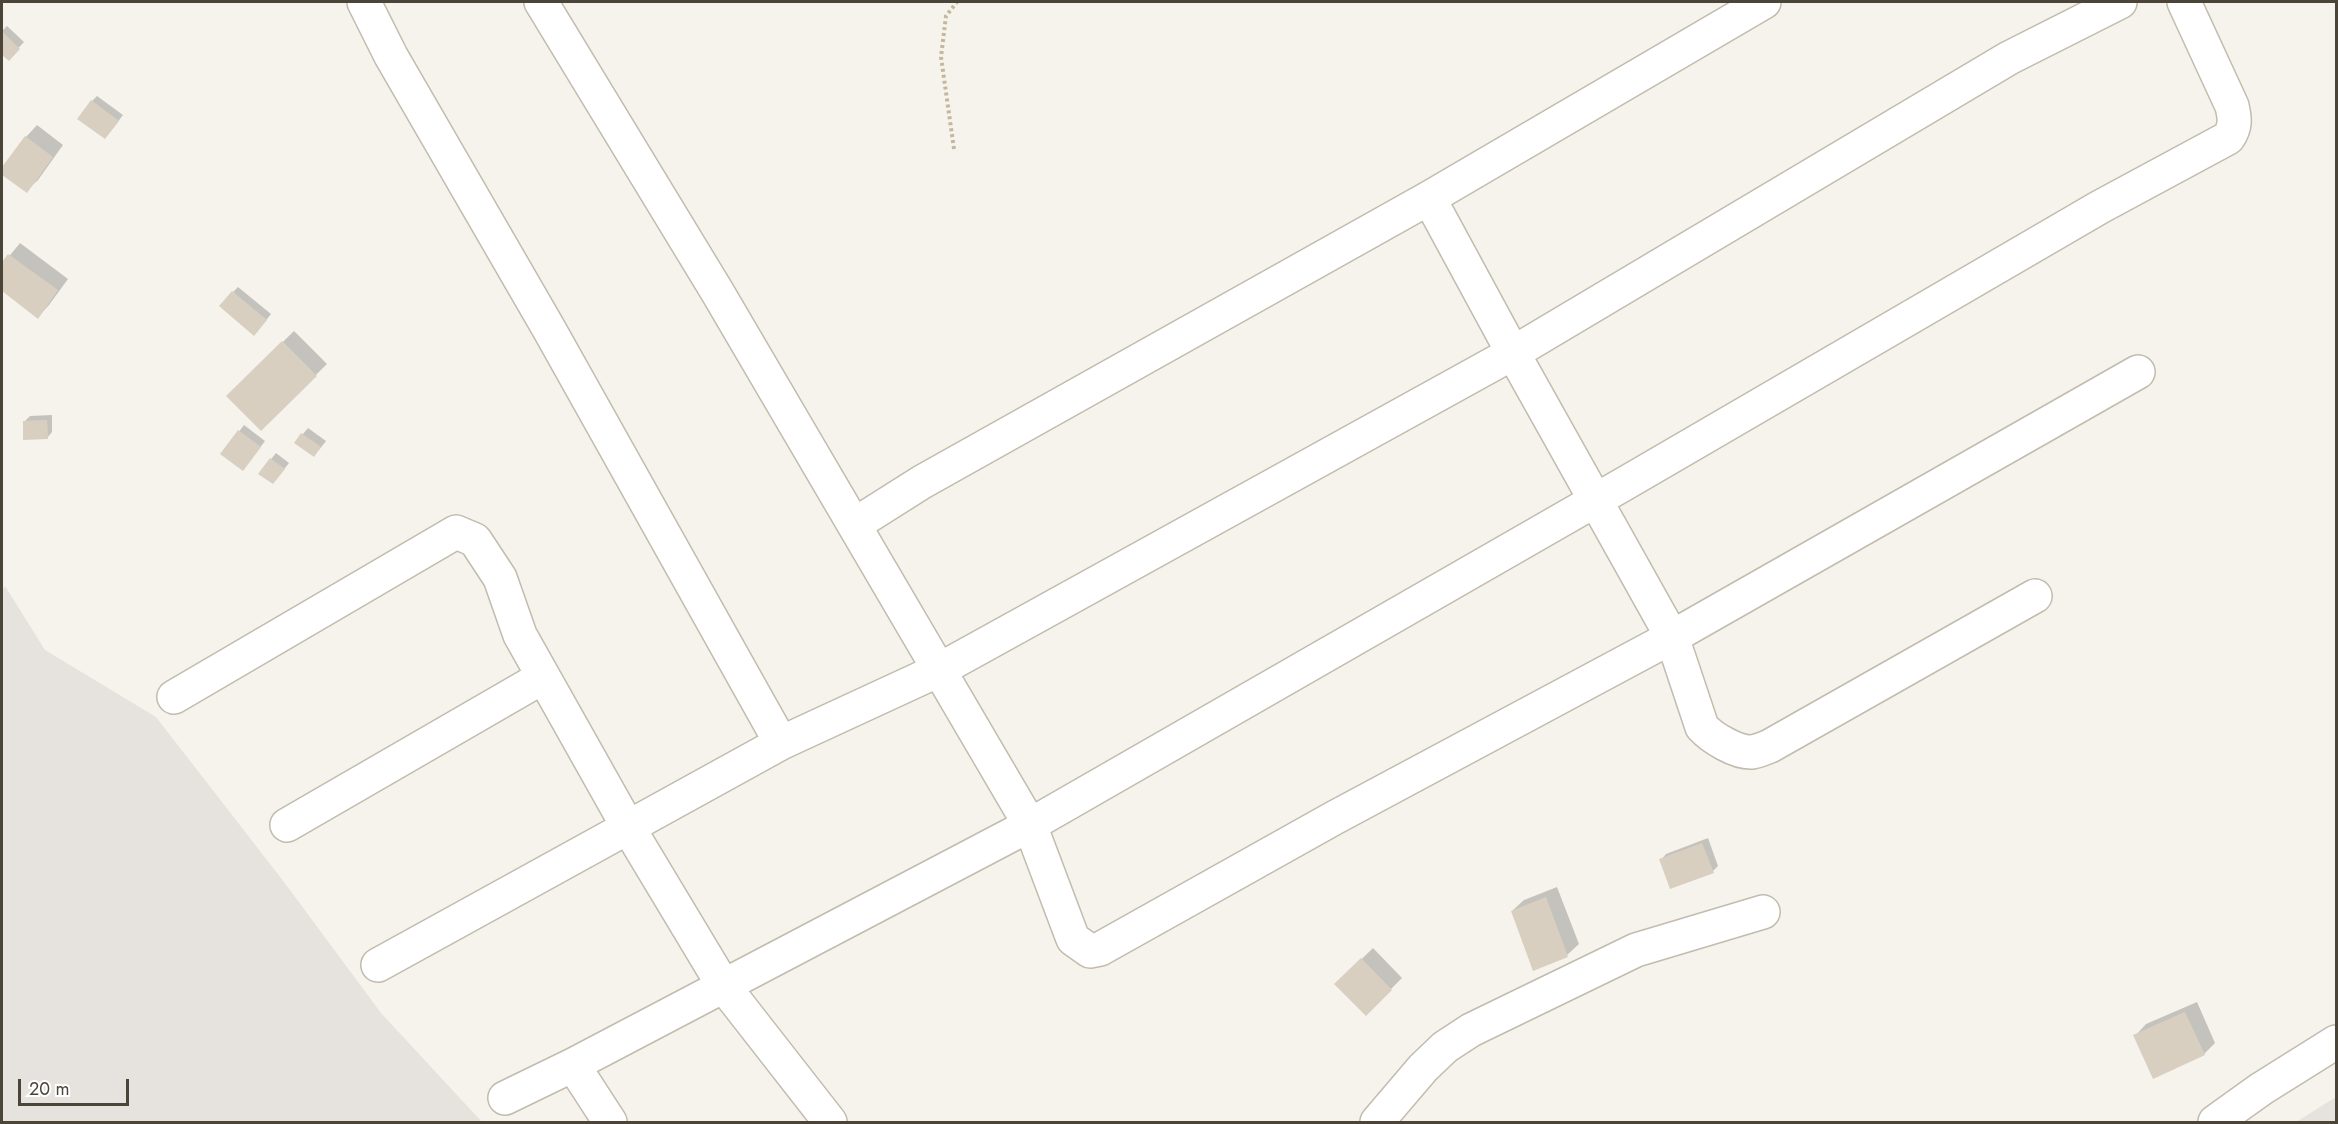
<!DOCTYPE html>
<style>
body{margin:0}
#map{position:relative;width:2338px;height:1124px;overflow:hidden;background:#f6f3ec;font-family:Jost,sans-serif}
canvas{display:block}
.frame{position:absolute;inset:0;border:3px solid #4b4439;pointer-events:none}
.scale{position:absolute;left:18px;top:1079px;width:111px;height:27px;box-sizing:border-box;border:3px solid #4b4439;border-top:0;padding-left:8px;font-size:18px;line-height:21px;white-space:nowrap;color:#4b4439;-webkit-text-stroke:4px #fff;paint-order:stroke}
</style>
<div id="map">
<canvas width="2338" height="1124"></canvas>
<div class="frame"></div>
<div class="scale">20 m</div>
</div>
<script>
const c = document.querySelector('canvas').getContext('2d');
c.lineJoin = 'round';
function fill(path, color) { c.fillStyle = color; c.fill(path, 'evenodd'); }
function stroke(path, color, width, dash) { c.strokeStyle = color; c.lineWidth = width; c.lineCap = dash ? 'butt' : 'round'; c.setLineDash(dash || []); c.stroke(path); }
fill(new Path2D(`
 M5,586l40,64 111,67 128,165 97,131 101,109h-480v-531z
 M2336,1097v25h-40z`), '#e6e2dd');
fill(new Path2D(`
 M7,26l17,16 -16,17 -6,-6v-22z
 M97,96l26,19 -13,17 -18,-31z
 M37,125l26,20 -25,35 -12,11 -24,-18v-4l24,-32z
 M20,243l48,36 -19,26 -11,12 -36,-28v-24z
 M238,287l33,27 -12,15 -26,-37z
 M294,331l33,33 -66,65 -33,-33z
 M52,415v17l-5,6 -22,-17 5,-5z
 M244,425l21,16 -22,29 -21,-16z
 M308,428l18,13 -7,9 -23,-8z
 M276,453l13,10 -11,14 -18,-4z
 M1708,838l10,28 -5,5 -52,-11 5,-6z
 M1557,887l22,57 -12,11 -55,-44 12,-11z
 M1373,948l29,30 -36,36 -30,-30z
 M2197,1002l18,41 -11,11 -69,-18 11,-12z`), '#0003');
fill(new Path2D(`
 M2,31l18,18 -11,12 -7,-6z
 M91,100l28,21 -14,18 -28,-20z
 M25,136l28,21 -26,36 -25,-18v-8z
 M8,254l50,36 -20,29 -36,-28v-29z
 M232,291l35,29 -13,16 -35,-30z
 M282,341l35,35 -56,55 -35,-35z
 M47,420l1,19 -25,1v-19z
 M238,430l23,17 -18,24 -23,-17z
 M301,433l20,14 -7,10 -20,-14z
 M270,458l15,11 -12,15 -15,-10z
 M1702,843l12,30 -44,16 -11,-30z
 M1546,897l22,60 -35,14 -22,-60z
 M1361,958l31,32 -26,26 -32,-32z
 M2185,1012l20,43 -52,24 -20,-44z`), '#d8cfc1');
const street = new Path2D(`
 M364,2l27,54 158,273 232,414
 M541,2l177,291 312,532 43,114 17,12 10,-2 234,-131 338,-181 466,-265
 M1429,198l84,155 159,284 30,90c10,11 35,26 50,25 6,-1 13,-4 18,-6l265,-150
 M854,525l68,-43 507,-284 335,-196
 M174,697l282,-165 19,8 25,38 20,57 108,192 95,158 107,137
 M287,825l256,-148
 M378,965l403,-222 158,-73 574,-317 496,-295 111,-56
 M573,1065l37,57
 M505,1098l68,-33 457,-240 594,-341 476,-277 128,-69c8,-11 7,-19 4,-32l-48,-104
 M1377,1122l46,-54 22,-21 26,-17 165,-80 127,-38
 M2215,1122l46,-33 75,-47`);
stroke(street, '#c2bbae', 36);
stroke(new Path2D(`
 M954,149l-13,-92 5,-41 11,-14`), '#c4b79f', 4, [3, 3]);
stroke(street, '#fff', 33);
</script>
